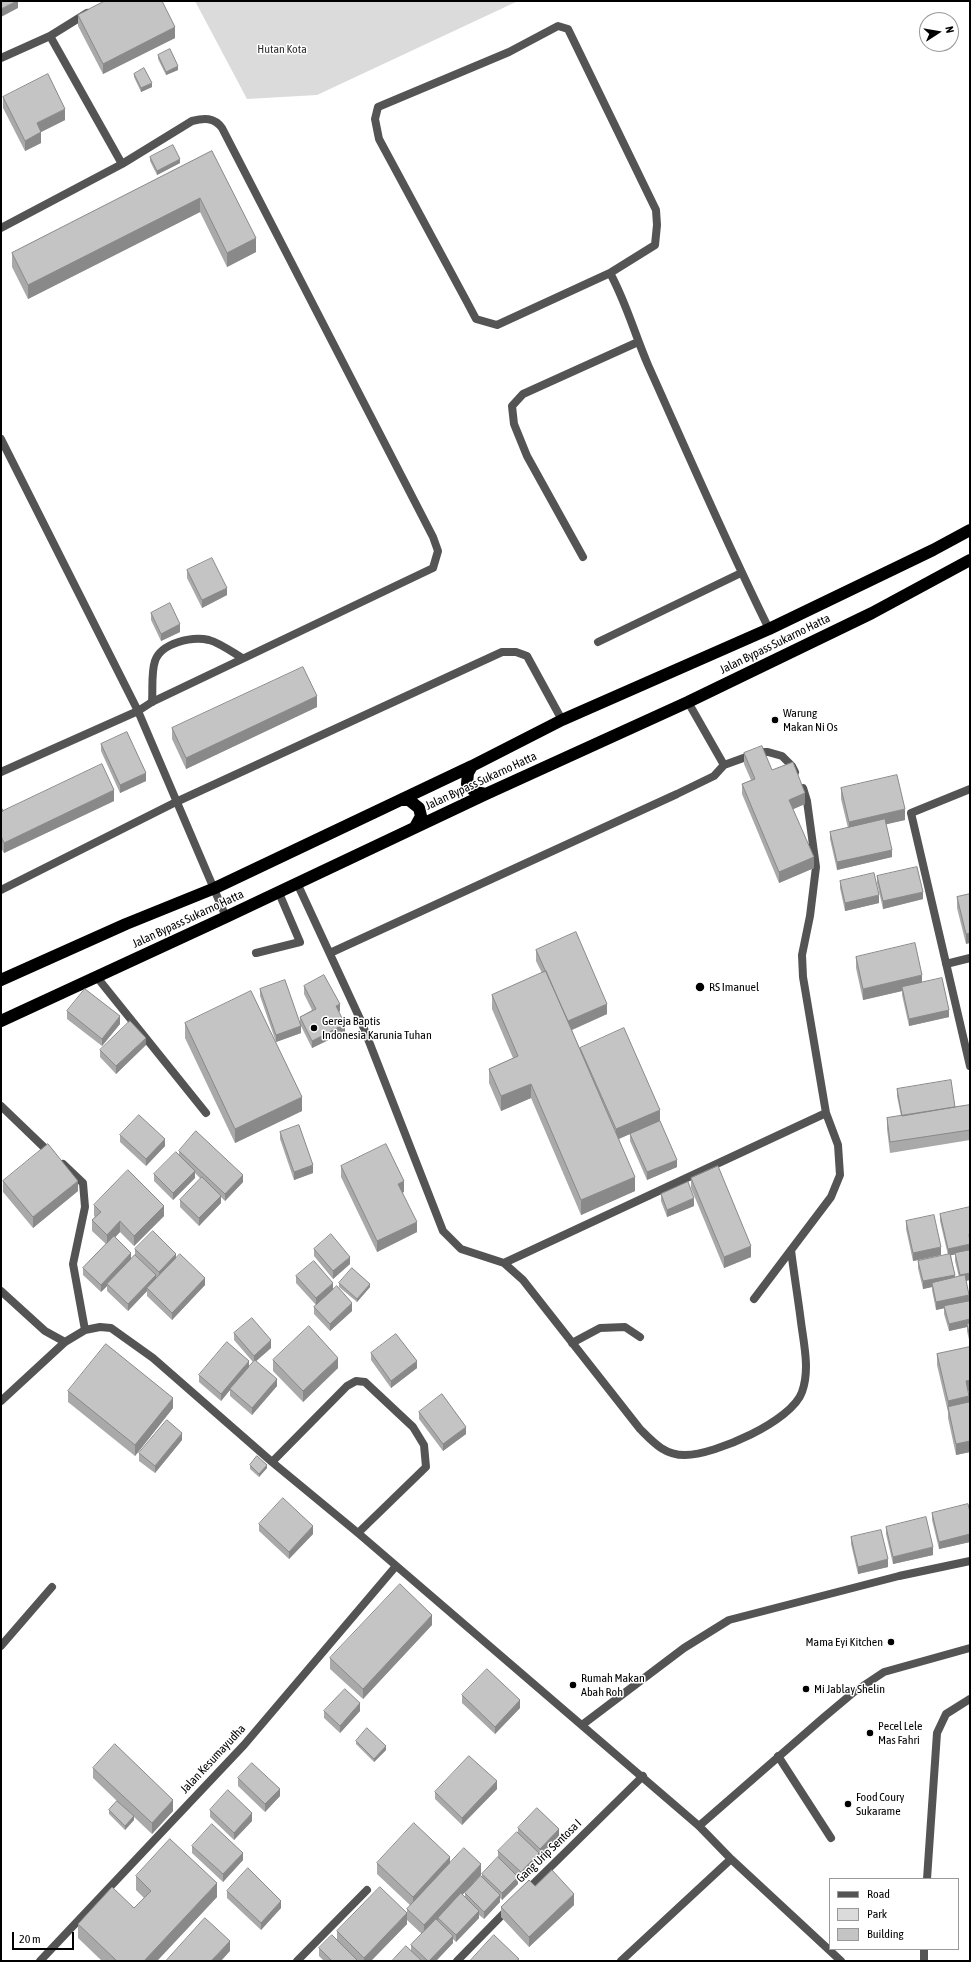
<!DOCTYPE html>
<style>
body{margin:0}
#map{position:relative;width:971px;height:1962px;overflow:hidden;background:#fff;font-family:"Asap Condensed",sans-serif}
canvas{display:block}
.frame{position:absolute;inset:0;border:2px solid #000;pointer-events:none}
.legend{position:absolute;left:829px;top:1878px;width:130px;height:72px;box-sizing:border-box;background:#fff;border:1px solid #999;margin:0;padding:5px 7px;list-style:none;font-size:12px;color:#000}
.legend li{display:flex;align-items:center;gap:8px;height:20px}
.legend b{width:20px;border:1px solid #999}
.north{position:absolute;left:919px;top:12px;width:40px;height:40px;box-sizing:border-box;background:#fff;border:1px solid #999;border-radius:50%;rotate:78deg;font-size:11px;font-weight:700;line-height:16px;text-align:center;color:#000}
.north::after{content:'';display:block;margin:auto;width:14px;height:18px;background:#000;clip-path:polygon(50% 0,100% 100%,50% 72%,0 100%)}
.scale{position:absolute;left:12px;top:1932px;width:62px;height:18px;box-sizing:border-box;border:2px solid #000;border-top:0;padding-left:5px;font-size:12px;line-height:14px;white-space:nowrap;color:#000;-webkit-text-stroke:3px #fff;paint-order:stroke}
</style>
<div id="map">
<canvas width="971" height="1962"></canvas>
<div class="frame"></div>
<ul class="legend">
<li><b style="height:5px;background:#545454"></b>Road</li>
<li><b style="height:11px;background:#dbdbdb"></b>Park</li>
<li><b style="height:11px;background:#c4c4c4"></b>Building</li>
</ul>
<div class="north">N</div>
<div class="scale">20 m</div>
</div>
<script>
const c = document.querySelector('canvas').getContext('2d');
c.lineJoin = 'round';
function fill(path, color) { c.fillStyle = color; c.fill(path, 'evenodd'); }
function stroke(path, color, width, dash) { c.strokeStyle = color; c.lineWidth = width; c.lineCap = dash ? 'butt' : 'round'; c.setLineDash(dash || []); c.stroke(path); }
function drawText(font, color, halo, rows, align = 'center') {
  c.font = font + ' "Asap Condensed",sans-serif'; c.lineWidth = 3; c.setLineDash([]); c.textBaseline = 'middle'; c.strokeStyle = halo; c.fillStyle = color; for (const [text, x, y, turn = 0] of rows) {
    c.save(); c.translate(x, y); c.rotate((+turn || 0) * Math.PI / 180); c.textAlign = isNaN(turn) ? turn : align; if (halo) c.strokeText(text, 0, 0); c.fillText(text, 0, 0); c.restore();
  }
}
fill(new Path2D(`
 M195,1h323l-201,94 -70,4z`), '#dbdbdb');
stroke(new Path2D(`
 M558,26l10,3 88,181 1,15 -2,20 -45,28 -113,52 -21,-6 -9,-17 -88,-163 -4,-20 3,-12 131,-55z
 M610,273c16,29 25,62 38,92 40,89 78,177 121,264
 M583,557l-56,-101 -13,-32 -2,-18 11,-12 115,-52
 M598,642l143,-69
 M152,702c1,-13 -1,-29 3,-41 6,-18 37,-25 54,-21 11,3 23,12 33,18
 M688,702l36,63
 M297,883l64,138 82,210 18,18 43,14 19,17 117,149c13,13 24,26 45,26 30,0 107,-34 117,-63 8,-22 2,-47 -1,-70 -3,-24 -7,-48 -10,-72
 M1,890l175,-88 326,-150h14l11,4 35,64
 M256,953l44,-11 -21,-49
 M330,953l347,-159 37,-18 10,-11 36,-13h8l14,4 10,10 3,6
 M504,1263l322,-150
 M754,1299l77,-102 9,-22 -2,-30 -12,-32 -23,-136 -1,-22 8,-39 6,-49 -9,-66 -4,-13
 M572,1343l28,-15 25,-1 15,10
 M1,1646l51,-59`), '#545454', 8);
stroke(new Path2D(`
 M50,36l72,128
 M1,58l49,-22 37,-23
 M1,228l121,-64 70,-43c12,-3 22,-4 30,7l211,409 5,14 -5,17 -281,134 -14,9 -137,61
 M1,439l137,272 88,206
 M970,789l-59,24 59,253
 M946,964l24,-6
 M96,976l110,137
 M1,1106l50,48
 M63,1164l20,19 2,24 -12,57 12,66
 M1,1291l44,40 20,11
 M1,1401l64,-59 20,-12 15,-3 11,1 42,30 119,104 86,71 341,293 32,33 -110,102
 M272,1462l75,-76 9,-5 9,1 48,45 11,18 2,22 -68,66
 M582,1725l102,-77 45,-28 170,-44 71,-15
 M778,1756l53,82
 M699,1826l124,-108 31,-26 30,-20 86,-24
 M731,1859l110,102
 M927,1879l10,-146 9,-19 24,-15
 M525,1892l118,-116
 M924,1949v12
 M40,1961l204,-216 152,-179
 M297,1961l70,-71
 M457,1961l51,-52`), '#545454', 8);
stroke(new Path2D(`
 M472,766l-4,7 -1,11 8,8 11,2
 M400,800h9l10,8 2,8 -6,11
 M1,980l125,-56 89,-36 257,-122 90,-46 207,-91 164,-79 37,-20
 M1,1021l225,-104 260,-123 202,-92 184,-89 98,-53`), '#000', 12);
fill(new Path2D(`
 M78,15l97,23 -72,36 -25,-48z
 M158,55l20,15 -12,5 -8,-16z
 M134,74l18,13 -11,5 -7,-15z
 M3,97l62,23 -24,12v11l-16,8 -22,-43z
 M212,151l44,101 -29,15 -27,-55 -172,87 -16,-32v-14z
 M150,157l30,6 -23,12 -7,-14z
 M187,570l40,25 -25,13 -15,-30z
 M151,613l29,19 -19,9 -10,-21z
 M317,707l-131,62 -14,-30v-11z
 M101,744l45,37 -26,12 -19,-42z
 M744,753l28,17 33,34 -12,5 21,59 -35,15 -37,-89v-10l9,-4 -7,-16z
 M841,788l64,32 -19,4 6,33 -55,13 -7,-31v-7l18,-4 -7,-29z
 M114,801l-110,52 -3,-5v8v-49l2,4z
 M877,876l46,23 -40,10 -6,-26z
 M840,881l39,22 -34,8 -5,-23z
 M970,894l-4,50 -9,-36v-11z
 M536,950l71,64 -35,16 8,19v-1l80,73 17,46 -30,13 -17,-39v-7l-11,5 16,52 -54,24 -50,-117 -30,13 -12,-28v-14l24,-11 -21,-49v-14l50,-22 -6,-12z
 M856,957l66,26 27,34 -40,9 -7,-31v-4l-39,9 -7,-32z
 M304,986l36,25 -1,1 6,20 -33,16 -11,-22v7l-25,9 -16,-46v-7l40,33v-5l12,-7 -8,-16z
 M67,1011l53,13 -18,22 -35,-27z
 M185,1023l117,88 -67,32 -50,-105z
 M146,1045l-30,29 -16,-17v-7z
 M897,1089l58,18 15,-2v35l-80,13 -3,-24v-11l14,-2 -4,-20z
 M280,1132l33,41 -19,7 -14,-41z
 M120,1135l45,11 -19,20 -26,-24z
 M179,1151l64,31 -18,19 -4,-4v6l-22,23 -19,-19v-7l21,-21 -6,-6v5l-22,22 -19,-19v-7l25,-19z
 M341,1166l63,26 -2,1 15,39 -40,20 -36,-75z
 M691,1178l60,79 -27,11 -33,-80z
 M3,1181l75,10 -45,37 -30,-36z
 M661,1194l33,12 -27,11 -6,-16z
 M94,1205l70,11 -30,30 -14,-14 -5,5 16,22 4,-4v-6l41,9 29,27 -33,35 -25,-24v-5l-19,20 -21,-20v-5l-6,6 -18,-17v-7l23,-24 -14,-13v-11l3,-3 -1,-1z
 M940,1214l30,66 -4,1 3,20h1v43l-3,-13v-4l-18,4 -5,-17v-6l-8,2 -4,-20v-3l-9,2 -5,-21v-7l30,-6 -8,-34zM955,1254v7l4,16h-4l-4,-22z
 M906,1221l35,34 -28,6 -7,-32z
 M314,1249l36,15 -17,15 -19,-23z
 M296,1276l37,13 19,22 -22,20 -16,-17v-7l2,-2 -20,-22z
 M339,1283l31,4 -13,15 -18,-15z
 M234,1333l37,15 -15,13 21,25 -25,29 -22,-19v-6l-9,11 -22,-19v-7l50,-7 4,-6 -19,-22z
 M970,1347v44h-2l1,11h1v50l-14,3 -8,-37v-6l-11,-47v-11z
 M371,1353l46,15 -26,20 -20,-28z
 M273,1360l65,8 -35,34 -30,-31z
 M68,1391l105,17 -38,48 -67,-54z
 M419,1412l47,22 -23,17 -24,-32z
 M182,1440l-27,33 -16,-12v-8z
 M250,1465l17,3 -8,9 -9,-8z
 M970,1512v30l-31,7 -7,-29v-7z
 M259,1524l54,10 -24,25 -30,-28z
 M886,1527l47,28 -40,9 -7,-30z
 M851,1537l37,30 -30,7 -7,-30z
 M432,1625l-69,74 -33,-30v-11z
 M462,1695l58,13 -25,26 -33,-31z
 M324,1711h36l-20,22 -16,-15z
 M356,1741l30,9 -12,12 -18,-18z
 M93,1768l80,43 -21,23 -18,-17v3l-9,10 -16,-16v-4l8,-9 -24,-23z
 M238,1778l42,18 -15,16 -27,-26z
 M497,1789l-35,36 -27,-26v-7z
 M210,1810l42,11 -18,19 -24,-23z
 M518,1828l41,8 -19,20 -1,-1v5l-18,20 -3,-3v7l-16,16 -2,-2v4l-16,17 -5,-4v3l-23,24 -3,-3v4l-17,18h-44l19,-10v-6l11,-11 -15,-14v-11l4,-3 -34,-32v-11h73l31,12 -19,19 3,3v-4l17,-16v-3l16,-16v-7l20,-17z
 M192,1846l51,14 -20,22 -31,-29z
 M136,1876l81,21 -60,64h-55l-24,-23v-14l56,-16 10,-10 -8,-8z
 M535,1886l39,19 -45,42 -28,-30v-10z
 M227,1891l54,17 -20,22 -34,-32z
 M407,1924l-36,37h-47l-5,-5v-8l18,-8v-9z`), '#a9a9a9');
fill(new Path2D(`
 M17,1h1v7l-17,9v-8z
 M175,27v11l-72,36v-10z
 M178,66v4l-12,5v-3z
 M152,83v4l-11,5v-4z
 M65,109v11l-28,14v-11z
 M41,132v11l-16,8v-10z
 M180,159v4l-23,12v-4z
 M200,198v14l-172,87v-14z
 M256,238v14l-29,15v-14z
 M227,588v7l-25,13v-8z
 M180,624v8l-19,9v-7z
 M317,696v11l-131,62v-11z
 M146,773v8l-26,12v-8z
 M114,790v11l-110,52v-10z
 M805,793v11l-16,7v-11z
 M905,809v11l-56,13v-11z
 M892,850v7l-55,13v-8z
 M814,857v11l-35,15v-11z
 M923,892v7l-40,10v-8z
 M879,895v8l-34,8v-8z
 M970,933v10l-4,1v-10z
 M922,975v11l-20,1v4l-39,9v-11z
 M340,1004v7l-4,2v-7z
 M607,1004v10l-40,18v-11z
 M949,1010v7l-40,9v-7z
 M120,1016v8l-18,22v-7z
 M345,1024v8l-33,16v-7z
 M301,1026v7l-25,9v-7z
 M146,1038v7l-30,29v-8z
 M531,1084v14l-30,13v-15z
 M302,1097v14l-67,32v-14z
 M660,1110v11l-44,19v-11z
 M165,1139v7l-19,20v-7z
 M677,1160v7l-30,13v-8z
 M313,1165v8l-19,7v-8z
 M195,1171v7l-22,22v-7z
 M243,1175v7l-18,19v-7z
 M635,1177v14l-54,24v-15z
 M78,1181v10l-45,37v-11z
 M404,1181v11l-6,2v-10z
 M221,1196v7l-22,23v-8z
 M694,1198v8l-27,11v-7z
 M164,1206v10l-30,30v-10z
 M120,1221v11l-13,14v-11z
 M417,1222v10l-40,20v-11z
 M970,1244v7l-22,5v-7z
 M751,1246v11l-27,11v-11z
 M941,1247v8l-28,6v-8z
 M131,1253v7l-24,24v2l-6,6v-7z
 M176,1254v7l-17,18v-7z
 M350,1257v7l-17,15v-8z
 M970,1273v7l-10,2v-7z
 M156,1275v7l-9,6v3l-19,20v-7z
 M955,1275v7l-23,1v4l-9,2v-8z
 M205,1278v7l-33,35v-7z
 M333,1283v8l-17,14v-7z
 M370,1284v3l-13,15v-3z
 M969,1295v8l-33,7v-8z
 M352,1303v8l-22,20v-7z
 M970,1319v8l-3,-3v3l-18,4v-7z
 M271,1340v8l-17,15v-7z
 M338,1358v10l-35,34v-11z
 M249,1361v8l-19,20v1l-9,11v-7z
 M417,1361v7l-26,20v-7z
 M277,1379v7l-25,29v-7z
 M970,1380v11l-4,1v-11z
 M969,1396v11l-21,1v-7z
 M173,1398v10l-38,48v-11z
 M466,1427v7l-23,17v-7z
 M182,1433v7l-27,33v-7z
 M970,1441v11l-14,3v-11z
 M267,1465v3l-8,9v-3z
 M313,1526v8l-24,25v-7z
 M970,1534v8l-31,7v-7z
 M933,1547v8l-40,9v-7z
 M888,1559v8l-30,7v-7z
 M432,1615v10l-69,74v-10z
 M520,1700v8l-25,26v-7z
 M360,1703v8l-20,22v-7z
 M386,1746v4l-12,12v-3z
 M497,1781v8l-35,36v-7z
 M280,1789v7l-15,16v-8z
 M173,1800v11l-21,23v-11z
 M252,1813v8l-18,19v-7z
 M134,1816v4l-9,10v-4z
 M559,1829v7l-19,20v-7z
 M243,1853v7l-20,22v-8z
 M539,1853v7l-18,20v-8z
 M450,1857v11l-37,40v-11z
 M481,1864v11l-41,44 -2,-1v3l-14,15v-11z
 M518,1877v7l-16,16v-7z
 M217,1883v14l-60,64h-13z
 M574,1894v11l-45,42v-10z
 M500,1895v7l-16,17v-7z
 M281,1901v7l-20,22v-7z
 M479,1911v7l-23,24v-7z
 M407,1913v11l-36,37h-7v-3z
 M453,1936v7l-17,18h-7z
 M230,1941v10l-9,10h-10z`), '#898989');
const building = new Path2D(`
 M1,1h16l-16,8z
 M105,1h57l13,26 -72,37 -25,-49z
 M170,49l8,17 -12,6 -8,-17z
 M144,68l8,15 -11,5 -7,-14z
 M48,74l17,35 -28,14 4,9 -16,9 -22,-44z
 M173,145l7,14 -23,12 -7,-14z
 M212,151l44,87 -29,15 -27,-55 -172,87 -16,-32z
 M212,558l15,30 -25,12 -15,-30z
 M170,603l10,21 -19,10 -10,-21z
 M303,667l14,29 -131,62 -14,-30z
 M127,732l19,41 -26,12 -19,-41z
 M762,746l10,24 21,-8 12,31 -16,7 25,57 -35,15 -37,-88 13,-5 -11,-26z
 M102,764l12,26 -110,53 -3,-7v-24z
 M897,775l8,34 -56,13 -8,-34z
 M1,807l2,4 -2,1z
 M885,819l7,31 -55,12 -7,-30z
 M917,867l6,25 -40,9 -6,-25z
 M874,873l5,22 -34,8 -5,-22z
 M970,894v39l-4,1 -9,-37z
 M576,932l31,72 -39,17 -32,-71z
 M915,943l7,32 -59,14 -7,-32z
 M546,971l89,206 -54,23 -50,-116 -30,12 -12,-27 29,-13 -26,-61z
 M324,975l16,29 -4,2 9,18 -33,17 -12,-24 16,-8 -12,-23z
 M942,978l7,32 -40,9 -7,-32z
 M285,980l16,46 -25,9 -16,-46z
 M85,989l35,27 -18,23 -35,-28z
 M251,991l51,106 -67,32 -50,-106z
 M130,1021l16,17 -30,28 -16,-16z
 M624,1028l36,82 -44,19 -36,-81z
 M951,1080l4,27 -53,9 -5,-27z
 M970,1105v25l-80,12 -3,-24z
 M139,1115l26,24 -19,20 -26,-24z
 M660,1121l17,39 -30,12 -17,-38z
 M299,1125l14,40 -19,7 -14,-40z
 M196,1131l47,44 -18,19 -46,-43z
 M48,1144l30,37 -45,36 -30,-36z
 M386,1144l18,37 -6,3 19,38 -40,19 -36,-75z
 M176,1152l19,19 -22,22 -19,-19z
 M718,1166l33,80 -27,11 -33,-79z
 M128,1170l36,36 -30,30 -14,-15 -13,14 -15,-15 9,-8 -7,-7z
 M202,1177l19,19 -22,22 -19,-18z
 M688,1182l6,16 -27,12 -6,-16z
 M970,1207v27h-1l1,10 -22,5 -8,-35z
 M934,1215l7,32 -28,6 -7,-32z
 M153,1231l23,23 -17,18 -24,-23z
 M331,1234l19,23 -17,14 -19,-22z
 M114,1236l17,17 -30,32 -18,-17z
 M970,1250v23l-10,2 -5,-22z
 M180,1254l25,24 -33,35 -25,-25z
 M950,1254l5,21 -32,6 -5,-20z
 M135,1255l21,20 -28,29 -21,-20z
 M314,1261l19,22 -17,15 -20,-22z
 M352,1268l18,16 -13,15 -18,-16z
 M965,1275l4,20 -33,7 -4,-19z
 M337,1286l15,17 -22,21 -16,-17z
 M970,1301v18l-21,5 -5,-18z
 M252,1318l19,22 -17,16 -20,-23z
 M970,1323v14l-3,-13z
 M309,1326l29,32 -35,33 -30,-31z
 M396,1334l21,27 -26,20 -20,-28z
 M227,1342l22,19 -28,33 -22,-19z
 M106,1344l67,54 -38,47 -67,-54z
 M970,1347v33l-4,1 3,15 -21,5 -11,-47z
 M255,1360l22,19 -25,29 -22,-19z
 M442,1394l24,33 -23,17 -24,-32z
 M970,1402v39l-14,3 -8,-37z
 M167,1420l15,13 -27,33 -16,-13z
 M257,1456l10,9 -8,9 -9,-9z
 M283,1498l30,28 -24,26 -30,-28z
 M968,1504l2,8v22l-31,8 -7,-29z
 M926,1517l7,30 -40,10 -7,-30z
 M881,1530l7,29 -30,8 -7,-30z
 M400,1584l32,31 -69,74 -33,-31z
 M487,1669l33,31 -25,27 -33,-32z
 M345,1689l15,14 -20,23 -16,-15z
 M367,1728l19,18 -12,13 -18,-18z
 M115,1744l58,56 -21,23 -59,-55z
 M469,1756l28,25 -35,37 -27,-26z
 M252,1763l28,26 -15,15 -27,-26z
 M228,1790l24,23 -18,20 -24,-23z
 M117,1801l17,15 -9,10 -16,-16z
 M537,1808l22,21 -19,20 -22,-21z
 M414,1823l36,34 -37,40 -36,-34z
 M212,1824l31,29 -20,21 -31,-28z
 M517,1832l22,21 -18,19 -23,-21z
 M170,1839l47,44 -73,78h-27l-39,-37 34,-37 22,21 17,-17 -15,-15z
 M464,1848l17,16 -57,61 -17,-16z
 M498,1857l20,20 -16,16 -20,-19z
 M248,1868l33,33 -20,22 -34,-32z
 M552,1870l22,24 -45,43 -28,-30 28,-27 6,6z
 M481,1876l19,19 -16,17 -19,-19z
 M380,1887l27,26 -43,45 -27,-27z
 M461,1893l18,18 -23,24 -18,-17z
 M205,1918l25,23 -19,20h-45z
 M436,1919l17,17 -24,25h-1l-17,-16z
 M332,1935l26,26h-26l-13,-13z
 M494,1935l25,24 -3,2h-46z
 M406,1946l16,15h-30z`);
fill(building, '#c4c4c4');
stroke(building, '#898989', 1);
for (const [x, y, r, color] of [
 [775,720,4,"#000"],
 [700,987,5,"#000"],
 [314,1028,4,"#000"],
 [891,1642,4,"#000"],
 [573,1685,4,"#000"],
 [806,1689,4,"#000"],
 [870,1733,4,"#000"],
 [848,1804,4,"#000"]
]) { const dot = new Path2D(); dot.arc(x, y, r, 0, 2 * Math.PI); c.fillStyle = color; c.fill(dot); stroke(dot, '#fff', 1.5); }
drawText('12px', '#323232', '#fff', [
 ["Hutan Kota",282,49]
]);
drawText('12px', '#000', '#fff', [
 ["Jalan Bypass Sukarno Hatta",775,644,-26],
 ["Jalan Bypass Sukarno Hatta",481,781,-25],
 ["Jalan Bypass Sukarno Hatta",188,919,-25],
 ["Jalan Kesumayudha",213,1759,-47],
 ["Gang Urip Sentosa I",549,1851,-44]
]);
drawText('12px', '#000', '#fff', [
 ["Warung",783,713],
 ["Makan Ni Os",783,727],
 ["RS Imanuel",709,987],
 ["Gereja Baptis",322,1021],
 ["Indonesia Karunia Tuhan",322,1035],
 ["Mama Eyi Kitchen",883,1642,"right"],
 ["Rumah Makan",581,1678],
 ["Abah Roh",581,1692],
 ["Mi Jablay Shelin",814,1689],
 ["Pecel Lele",878,1726],
 ["Mas Fahri",878,1740],
 ["Food Coury",856,1797],
 ["Sukarame",856,1811]
], 'left');
</script>
